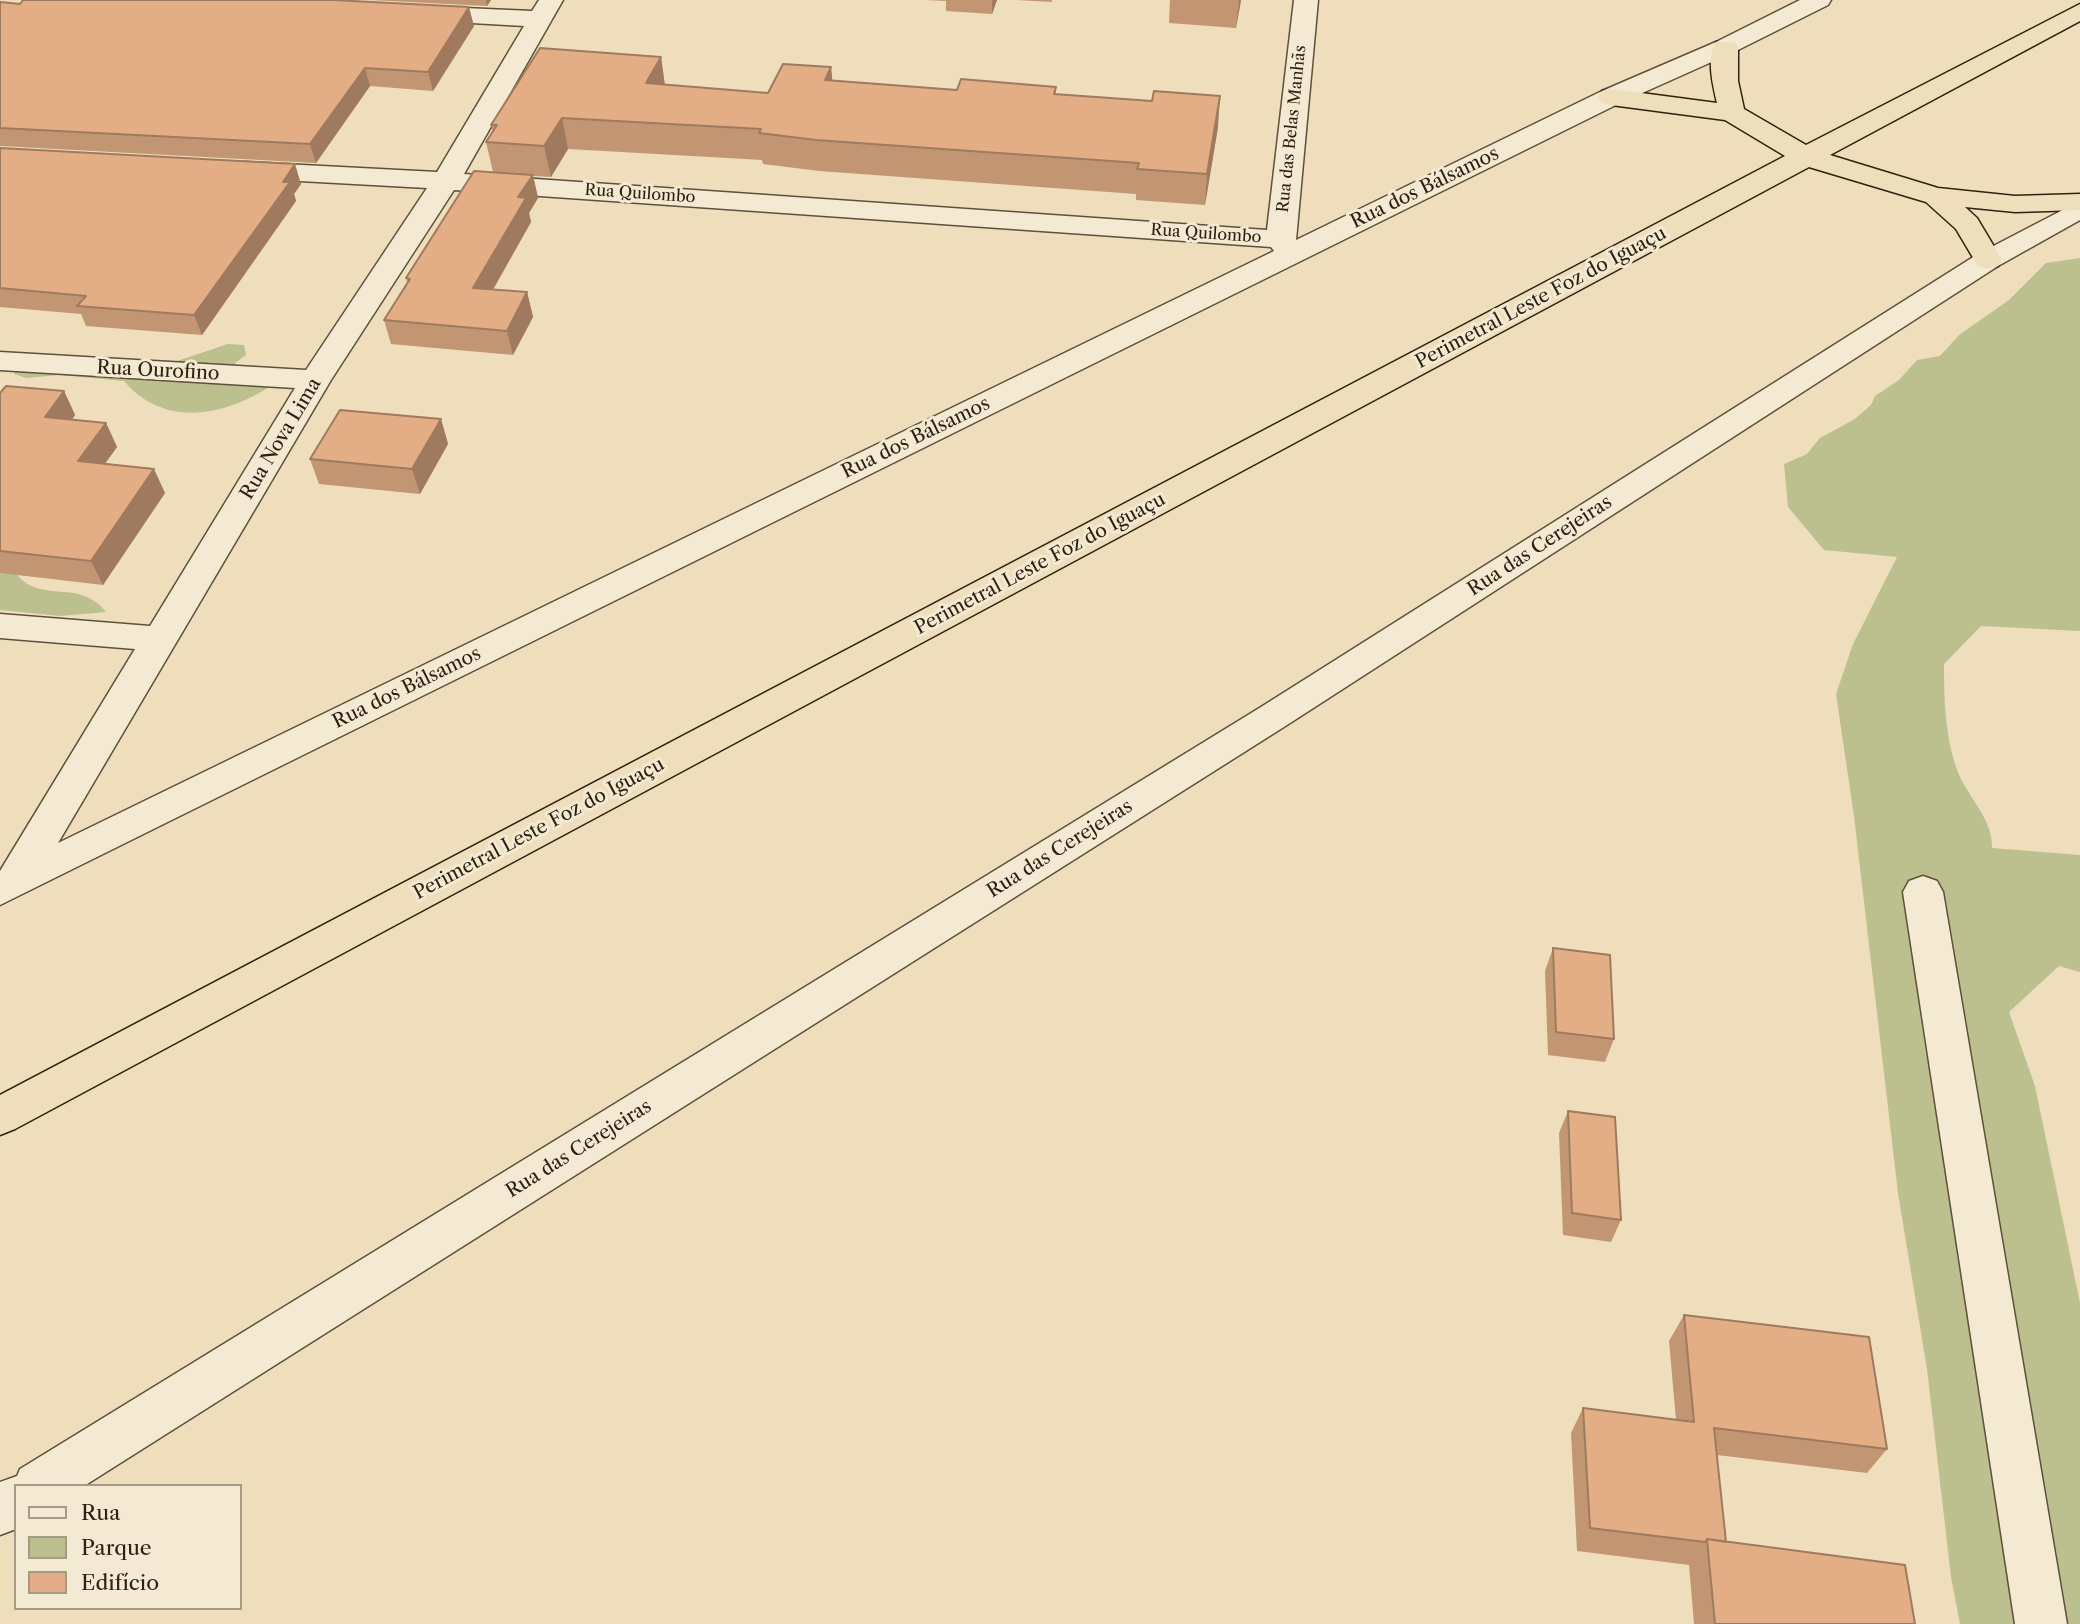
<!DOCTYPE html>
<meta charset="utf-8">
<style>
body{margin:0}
#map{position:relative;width:2080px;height:1624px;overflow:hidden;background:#eedebc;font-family:"Libre Caslon Text",serif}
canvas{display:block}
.legend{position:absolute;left:14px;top:1484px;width:228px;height:126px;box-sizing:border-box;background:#f4ead3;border:2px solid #a59a85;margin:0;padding:9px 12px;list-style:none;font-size:21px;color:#2e210f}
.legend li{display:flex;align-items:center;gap:14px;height:35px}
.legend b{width:35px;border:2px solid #a59a85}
</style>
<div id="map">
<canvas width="2080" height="1624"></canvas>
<ul class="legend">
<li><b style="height:9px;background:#f4ead3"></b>Rua</li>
<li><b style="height:19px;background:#bcc08e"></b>Parque</li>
<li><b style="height:19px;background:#e3ae86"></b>Edifício</li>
</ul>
</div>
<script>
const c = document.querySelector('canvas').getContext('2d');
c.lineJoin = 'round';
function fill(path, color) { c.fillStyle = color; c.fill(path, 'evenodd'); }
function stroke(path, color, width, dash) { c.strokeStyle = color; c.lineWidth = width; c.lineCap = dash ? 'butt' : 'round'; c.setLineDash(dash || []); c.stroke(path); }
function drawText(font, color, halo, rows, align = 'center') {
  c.font = font + ' "Libre Caslon Text",serif'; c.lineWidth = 6; c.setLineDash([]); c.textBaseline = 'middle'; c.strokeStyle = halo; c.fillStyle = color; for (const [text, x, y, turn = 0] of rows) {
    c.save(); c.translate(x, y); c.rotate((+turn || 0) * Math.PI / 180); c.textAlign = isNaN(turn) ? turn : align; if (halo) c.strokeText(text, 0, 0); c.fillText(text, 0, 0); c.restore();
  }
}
fill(new Path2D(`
 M2080,258v373l-99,-5 -37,38c0,36 1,72 13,106 10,27 36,48 35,78l88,7v117l-21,-6 -50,46 26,74 45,217v321h-120l-9,-47 -24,-208 -29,-176 -44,-377 -18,-122 17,-50 44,-87 -73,-7 -36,-43 -4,-43 23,-10 13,-16 35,-19 16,-14 4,-9 24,-16 18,-20 23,-4 19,-21 50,-35 37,-37z
 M228,344l16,1 2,10 -11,8 7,8 37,9c-47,35 -113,51 -155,1l-64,-6 -34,3 -12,-4 5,-10 158,-3z
 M0,548c7,9 14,25 22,32 25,21 59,0 84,32l-46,4 -60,-6z`), '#bcc08e');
const minor = new Path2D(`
 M539,0h24l-99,174 803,56 27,-230h24l-22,240 306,-149 114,-49 84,-42h31l-3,5 -94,47 -114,51 -1620,802v-34l135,-222 -135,-11v-24l150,12 145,-238 -295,-18v-18l306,18 121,-182 -182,-10 -10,-2 -4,-6 4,-6 10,-2 192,10 87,-146 -105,-6 -9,-2 -3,-5 3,-5 9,-2 113,5zM454,190l817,57 3,4 -1216,592 273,-463z
 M2080,201v19l-82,46 -711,459 -1203,761h-68v43l-16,6v-53l17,-6 3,-7 1241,-762 717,-453z
 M1923,876l14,5 6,11 124,732h-52l-112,-732 6,-11z`);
const highway = new Path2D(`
 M2080,4v17l-250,134 108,33 77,8 65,-2v16l-65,2 -50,-5 12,11 25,42 -4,6 -10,3 -10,-3 -22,-37 -30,-27 -117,-35 -1794,962 -15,6v-40l1785,-939 -60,-36 -114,-15 -9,-2 -4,-6 4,-6 9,-2 106,14c-4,-17 -11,-46 -1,-61h18l4,5v34l6,28 62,36z`);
stroke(minor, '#5e503a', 3);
stroke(highway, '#2e210f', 3);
fill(minor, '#f4ead3');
fill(highway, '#eedebc');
fill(new Path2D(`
 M370,0h121l-4,6z
 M925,0h72l-5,14 -46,-3v-10z
 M1016,0h36v2z
 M1170,0h71l-5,28 -67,-5z
 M0,2l20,2 454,22 -41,65 -63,-5 -54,77 -316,-17z
 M661,57l4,28 103,8 63,-26 1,13 125,10 99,-3v7l162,33 -13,78 -69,-5v-6l-317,-23 -56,-7 -1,-4 -194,-11 -17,28 -18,-1 5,22 -9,15 2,9 -38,68 34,2 6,25 -20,38 -122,-11 -7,-24 23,-38 -1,-4 87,-106 -7,-30 7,-10 -2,-7z
 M0,148l301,36 -7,10 2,7 -94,134 -116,-9 -5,-12 -81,-7z
 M64,391l11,24 -3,5 34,3 11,24 -12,17 60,29 -62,92 -103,-12v-180z
 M441,419l7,25 -28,50 -101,-10 -9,-25z
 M1553,948l61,91 -9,23 -57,-7 -3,-84z
 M1568,1111l53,109 -10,22 -48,-7 -4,-102z
 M1684,1315l203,134 -20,24 -150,-18 9,87 189,82h-221l-5,-59 -112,-14 -6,-118 12,-25 93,12 -7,-79z`), '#c39673');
fill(new Path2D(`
 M486,0h5l-4,6z
 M992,0h5l-5,14z
 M1239,0h2l-5,28z
 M469,7l5,19 -41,65 -5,-19z
 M661,57l4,30 -19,-4z
 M831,67l3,30 -9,-17z
 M365,68l5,18 -54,77 -6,-19z
 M1220,96l-2,31 -13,78 2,-31z
 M562,118l6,31 -17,28 -7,-31z
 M295,164l6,20 -7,10 2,7 -94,134 -8,-20z
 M533,175l5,23 -9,15 2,9 -51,90 -7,-24 45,-91z
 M527,292l6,25 -20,38 -6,-24z
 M64,391l11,24 -19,26 -11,-24z
 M441,419l7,25 -28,50 -8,-25z
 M106,423l11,24 -28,38 -11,-24z
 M154,469l11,24 -62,92 -12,-24z`), '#9f7a5e');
const building = new Path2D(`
 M23,0h310l136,7 -41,65 -63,-4 -55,76 -310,-16v-126l20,2z
 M540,48l121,9 -15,26 122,10 15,-29 48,3 -6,13 132,10 4,-11 95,8 -2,7 98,7 2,-10 66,5 -13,78 -70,-5 2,-6 -323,-23 -57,-7 2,-4 -199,-11 -18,28 -58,-4 11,-17h-6z
 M0,148l295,16 -12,18h7l-96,133 -117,-9 9,-10 -86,-8z
 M474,171l59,4 -15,22 8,1 -53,90 54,4 -20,39 -123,-11 26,-41 -4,-1z
 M6,386l58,5 -19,26 61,6 -28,38 76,8 -63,92 -91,-10v-158z
 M340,410l101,9 -29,50 -102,-10z
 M1553,948l57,7 4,84 -58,-7z
 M1568,1111l47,6 6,103 -49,-7z
 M1684,1315l185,22 18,112 -173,-21 12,114 -19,-3 -2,3 -115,-14 -7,-120 111,14z
 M1707,1539l198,26 10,59h-200z`);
fill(building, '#e3ae86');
stroke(building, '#9f7a5e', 2);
drawText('16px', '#2e210f', '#f4ead3', [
 ["Rua das Belas Manhãs",1292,129,-84],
 ["Rua Quilombo",640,194,4],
 ["Rua Quilombo",1206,234,4]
]);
drawText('19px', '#2e210f', '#f4ead3', [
 ["Rua dos Bálsamos",1425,188,-26],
 ["Perimetral Leste Foz do Iguaçu",1541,298,-28],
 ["Rua Ourofino",158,371,3],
 ["Rua dos Bálsamos",916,438,-26],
 ["Rua Nova Lima",281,439,-59],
 ["Rua das Cerejeiras",1540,546,-33],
 ["Perimetral Leste Foz do Iguaçu",1040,564,-28],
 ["Rua dos Bálsamos",407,688,-26],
 ["Perimetral Leste Foz do Iguaçu",539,829,-28],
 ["Rua das Cerejeiras",1060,849,-32],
 ["Rua das Cerejeiras",579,1149,-32]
]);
</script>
